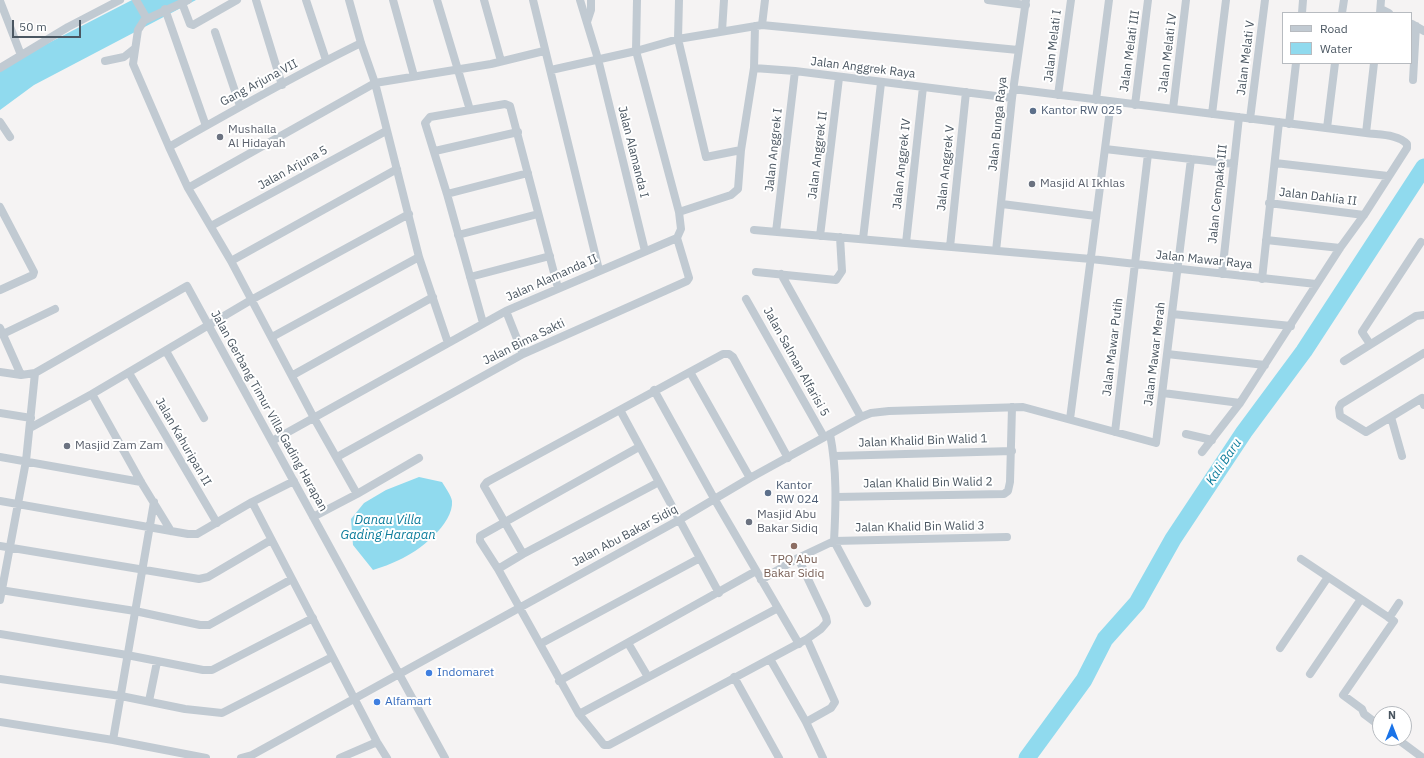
<!DOCTYPE html>
<style>
body{margin:0}
#map{position:relative;width:1424px;height:758px;overflow:hidden;background:#f5f3f3;font-family:"IBM Plex Sans",sans-serif}
canvas{display:block}
.legend{position:absolute;left:1282px;top:12px;width:130px;height:52px;box-sizing:border-box;background:#fff;border:1px solid #b7bbc0;margin:0;padding:5px 7px;list-style:none;font-size:12px;color:#4a5661}
.legend li{display:flex;align-items:center;gap:8px;height:20px}
.legend b{width:20px;border:1px solid #b7bbc0}
.north{position:absolute;left:1372px;top:706px;width:40px;height:40px;box-sizing:border-box;background:#fff;border:1px solid #b7bbc0;border-radius:50%;rotate:0deg;font-size:11px;font-weight:700;line-height:16px;text-align:center;color:#4a5661}
.north::after{content:'';display:block;margin:auto;width:14px;height:18px;background:#1a73e8;clip-path:polygon(50% 0,100% 100%,50% 72%,0 100%)}
.scale{position:absolute;left:12px;top:20px;width:69px;height:18px;box-sizing:border-box;border:2px solid #4a5661;border-top:0;padding-left:5px;font-size:12px;line-height:14px;white-space:nowrap;color:#4a5661;-webkit-text-stroke:3px #fff;paint-order:stroke}
</style>
<div id="map">
<canvas width="1424" height="758"></canvas>
<ul class="legend">
<li><b style="height:5px;background:#c1cad2"></b>Road</li>
<li><b style="height:11px;background:#90daee"></b>Water</li>
</ul>
<div class="north">N</div>
<div class="scale">50 m</div>
</div>
<script>
const c = document.querySelector('canvas').getContext('2d');
c.lineJoin = 'round';
function fill(path, color) { c.fillStyle = color; c.fill(path, 'evenodd'); }
function stroke(path, color, width, dash) { c.strokeStyle = color; c.lineWidth = width; c.lineCap = dash ? 'butt' : 'round'; c.setLineDash(dash || []); c.stroke(path); }
function drawText(font, color, halo, rows, align = 'center') {
  c.font = font + ' "IBM Plex Sans",sans-serif'; c.lineWidth = 4; c.setLineDash([]); c.textBaseline = 'middle'; c.strokeStyle = halo; c.fillStyle = color; for (const [text, x, y, turn = 0] of rows) {
    c.save(); c.translate(x, y); c.rotate((+turn || 0) * Math.PI / 180); c.textAlign = isNaN(turn) ? turn : align; if (halo) c.strokeText(text, 0, 0); c.fillText(text, 0, 0); c.restore();
  }
}
fill(new Path2D(`
 M132,0h64l-162,85 -34,25v-42z
 M419,477l23,5c3,5 9,13 10,19 2,23 -34,51 -53,59 -8,4 -17,7 -26,10l-20,-25 -2,-26 13,-16 22,-13z`), '#90daee');
stroke(new Path2D(`
 M1027,758l57,-78 21,-41 32,-36 36,-64 71,-107 60,-81 120,-184`), '#90daee', 17);
stroke(new Path2D(`
 M136,0l11,19 41,-19
 M256,0l26,85
 M306,0l20,60
 M349,0l12,43 14,40 44,174 29,86
 M393,0l21,76
 M437,0l33,110 -40,7 -5,6 22,71 36,129
 M484,0l17,61
 M533,0l66,270
 M580,0l18,59 47,192
 M679,0l-1,39 28,118 35,-7
 M988,0l38,5
 M0,1l21,54
 M182,3l8,21 3,1 44,-25
 M165,9l41,117
 M1381,9l8,4
 M1302,13l1,-13
 M1342,13l2,-13
 M1380,13l1,-13
 M145,19l-7,11 -5,34 36,83 19,41 43,73 83,157 43,76 -44,23
 M587,22l4,-12v-10
 M1412,24l12,7
 M762,25l3,-25
 M755,26l-1,42 41,3 217,27
 M722,31l2,-31
 M215,32l25,74
 M105,61l19,-4 10,-8
 M0,68l68,-41 52,-27
 M551,70l85,-19 42,-12 84,-14 256,25
 M1413,80l3,-54
 M1013,89l353,44c13,2 32,1 41,11v4l-43,67 -24,33 -100,155 -38,49
 M1058,95l13,-95
 M1096,100l13,-100
 M1135,105l13,-105
 M1173,109l13,-109
 M470,110l35,-6 5,2 48,182
 M1212,114l14,-114
 M1250,119l15,-119
 M0,122l10,15
 M1289,124l7,-61
 M1327,128l8,-65
 M1366,133l8,-70
 M169,147c63,-36 127,-72 192,-104
 M1105,149l129,15
 M435,151l83,-19
 M1275,163l113,13
 M188,188l187,-105 116,-19 53,-13
 M447,194l81,-21
 M1269,203l95,12
 M1002,204l94,12
 M0,207l34,65 -1,3 -33,15
 M679,212l52,-17 7,-6 3,-39 13,-82
 M211,226l175,-95
 M754,230l337,29 225,25
 M776,232l19,-161
 M458,235l80,-21
 M820,236l19,-158
 M863,239l18,-156
 M1266,240l74,8
 M906,243l17,-156
 M950,247l16,-155
 M996,251l16,-153 14,-98
 M231,261l166,-92
 M756,272l80,8 6,-9 -2,-34
 M781,274l80,143
 M1222,274l17,-157
 M470,277l80,-21
 M1262,279l17,-157
 M746,299l78,138
 M506,311l17,43
 M1172,314l119,12
 M0,328l21,47 14,-2 -9,88 -26,139
 M3,334l52,-25
 M272,337l147,-80
 M1370,344l-8,-12 59,-90
 M166,351l38,67
 M1424,353l-83,51 -2,4 1,8 26,16 56,-34 2,7
 M1167,354l98,11
 M1344,361l72,-45 8,-1
 M0,372l21,3
 M690,372l60,106
 M35,373l152,-87 258,472
 M129,373l88,150
 M293,375l140,-78
 M654,390l61,110 84,144
 M1163,393l77,10
 M92,394l49,88 30,49
 M620,410l99,183
 M0,413l31,5
 M1391,417l11,39
 M1070,419l41,-317
 M30,428l62,-34 159,-94 158,-86
 M1115,432l33,-278
 M830,434c7,36 6,71 4,107l173,-4
 M1186,434l26,6
 M272,441l234,-130 171,-73 4,-9 -2,-17 -43,-161 1,-51
 M835,456l177,-5
 M0,457l141,25
 M337,457l186,-103 164,-73 2,-3 -12,-40
 M659,482l-136,72 -25,15 81,145 25,31h5l198,-106 14,-10 6,-7 -1,-5 -28,-59
 M357,494l62,-36
 M836,497l168,-3 4,-3 2,-9 2,-75
 M0,501l188,33h9l55,-32 42,-21
 M252,502l125,240 10,16
 M0,546l199,33 9,-2 63,-37
 M523,554l-39,-68 3,-4 236,-128h6l4,3 55,101
 M1301,559l93,62 -51,74 19,14 2,5 16,12
 M498,569l-18,-28v-5l159,-89
 M761,580l37,-22 36,-17 33,62
 M0,590l135,21 65,14h9l83,-46
 M1389,618l10,-15
 M0,634l127,21 76,15h9l101,-52
 M628,643l20,34
 M540,644l160,-86
 M1280,648l48,-71
 M770,659l36,63 17,36
 M1310,674l51,-75
 M734,677l45,81
 M0,679l121,17 64,13 37,4 110,-56
 M559,681l197,-110
 M149,701l8,-39
 M579,714l199,-106
 M0,722l113,18 93,18
 M806,722l25,-14 4,-6 -28,-63
 M1396,738l27,20
 M113,740l41,-238
 M241,758l11,-3 427,-235 71,-42 111,-61 10,-4 18,-2 134,-4 133,36 35,-284
 M340,758l37,-16`), '#c1cad2', 8);
for (const [x, y, r, color] of [
 [1033,111,4,"#5c6f8a"],
 [220,137,4,"#6b7280"],
 [1032,184,4,"#6b7280"],
 [67,446,4,"#6b7280"],
 [768,493,4,"#5c6f8a"],
 [749,522,4,"#6b7280"],
 [794,546,4,"#8d6e63"],
 [429,673,4,"#3f7fe0"],
 [377,702,4,"#3f7fe0"]
]) { const dot = new Path2D(); dot.arc(x, y, r, 0, 2 * Math.PI); c.fillStyle = color; c.fill(dot); stroke(dot, '#fff', 1.5); }
drawText('12px', '#4a5661', '#fff', [
 ["Jalan Melati I",1053,46,-83],
 ["Jalan Melati III",1130,51,-82],
 ["Jalan Melati IV",1168,53,-83],
 ["Jalan Melati V",1246,58,-83],
 ["Jalan Anggrek Raya",863,68,7],
 ["Gang Arjuna VII",259,83,-28],
 ["Jalan Bunga Raya",998,124,-84],
 ["Jalan Anggrek I",774,150,-84],
 ["Jalan Alamanda I",633,152,76],
 ["Jalan Anggrek II",818,155,-83],
 ["Jalan Anggrek IV",902,164,-84],
 ["Jalan Arjuna 5",293,168,-29],
 ["Jalan Anggrek V",946,168,-84],
 ["Jalan Cempaka III",1218,194,-84],
 ["Jalan Dahlia II",1318,197,7],
 ["Jalan Mawar Raya",1204,260,6],
 ["Jalan Alamanda II",552,278,-24],
 ["Jalan Bima Sakti",524,342,-26],
 ["Jalan Mawar Putih",1113,347,-83],
 ["Jalan Mawar Merah",1155,354,-83],
 ["Jalan Salman Alfarisi 5",796,362,61],
 ["Jalan Gerbang Timur Villa Gading Harapan",269,411,61],
 ["Jalan Khalid Bin Walid 1",923,441,-2],
 ["Jalan Kahuripan II",183,442,60],
 ["Jalan Khalid Bin Walid 2",928,483,-1],
 ["Jalan Khalid Bin Walid 3",920,527,-1],
 ["Jalan Abu Bakar Sidiq",625,536,-28]
]);
drawText('12px', '#4e5e75', '#fff', [
 ["Kantor RW 025",1041,111],
 ["Kantor",776,486],
 ["RW 024",776,500]
], 'left');
drawText('12px', '#5b616d', '#fff', [
 ["Mushalla",228,130],
 ["Al Hidayah",228,144],
 ["Masjid Al Ikhlas",1040,184],
 ["Masjid Zam Zam",75,446],
 ["Masjid Abu",757,515],
 ["Bakar Sidiq",757,529]
], 'left');
drawText('12px', '#785e54', '#fff', [
 ["TPQ Abu",794,560],
 ["Bakar Sidiq",794,574]
]);
drawText('12px', '#366cbe', '#fff', [
 ["Indomaret",437,673],
 ["Alfamart",385,702]
], 'left');
drawText('italic 13px', '#0c7c9b', '#fff', [
 ["Kali Baru",1224,462,-56],
 ["Danau Villa",388,520],
 ["Gading Harapan",388,535]
]);
</script>
